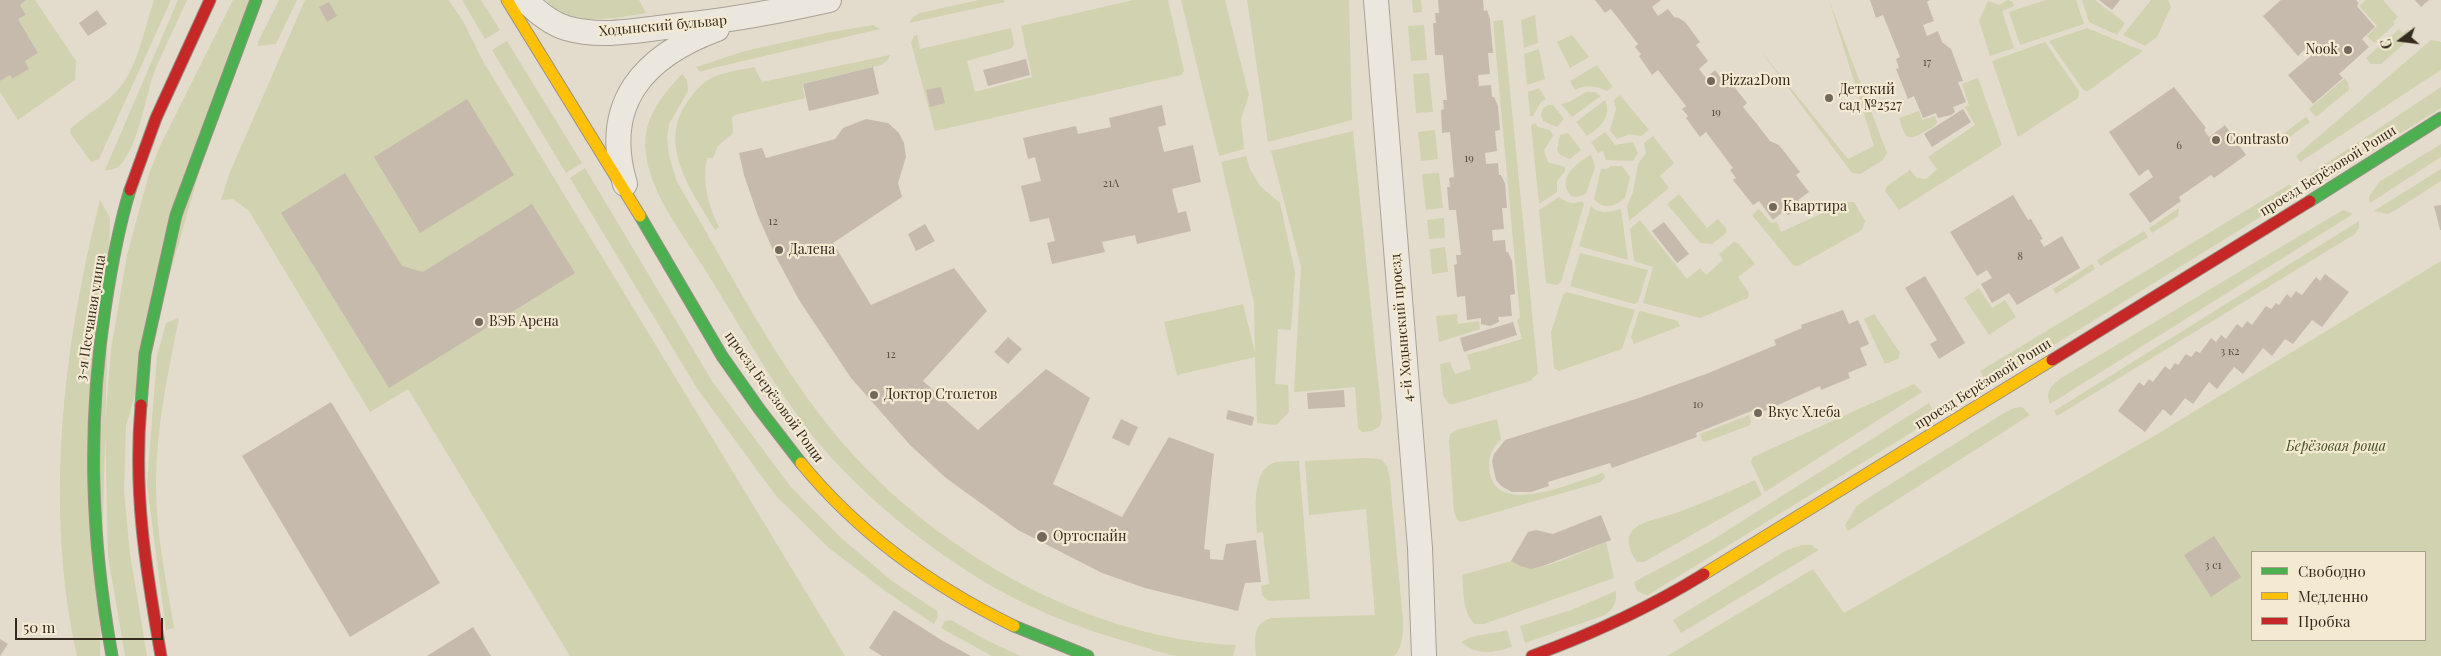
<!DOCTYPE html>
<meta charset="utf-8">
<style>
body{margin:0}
#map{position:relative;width:2441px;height:656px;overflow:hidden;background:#e3dccc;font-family:"Playfair Display",serif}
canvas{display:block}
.legend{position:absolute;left:2251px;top:551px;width:175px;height:90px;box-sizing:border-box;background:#f4ead2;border:1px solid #a89d8a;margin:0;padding:6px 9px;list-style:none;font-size:15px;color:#352a1e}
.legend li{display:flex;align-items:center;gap:10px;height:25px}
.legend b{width:25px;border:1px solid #a89d8a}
.north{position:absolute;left:2376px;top:15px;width:50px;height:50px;-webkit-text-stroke:4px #f4ead2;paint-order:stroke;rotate:255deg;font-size:14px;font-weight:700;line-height:20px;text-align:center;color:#352a1e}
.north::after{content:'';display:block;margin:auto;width:18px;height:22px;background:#352a1e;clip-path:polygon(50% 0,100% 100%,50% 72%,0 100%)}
.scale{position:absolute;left:15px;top:618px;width:148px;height:22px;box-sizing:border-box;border:2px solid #352a1e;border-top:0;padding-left:6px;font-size:15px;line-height:18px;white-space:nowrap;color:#352a1e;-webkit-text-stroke:4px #f4ead2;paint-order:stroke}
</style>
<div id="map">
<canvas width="2441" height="656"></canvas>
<ul class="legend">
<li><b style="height:6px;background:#4caf50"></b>Свободно</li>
<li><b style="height:6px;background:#ffc107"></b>Медленно</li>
<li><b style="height:6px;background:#c62828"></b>Пробка</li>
</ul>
<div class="north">С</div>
<div class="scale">50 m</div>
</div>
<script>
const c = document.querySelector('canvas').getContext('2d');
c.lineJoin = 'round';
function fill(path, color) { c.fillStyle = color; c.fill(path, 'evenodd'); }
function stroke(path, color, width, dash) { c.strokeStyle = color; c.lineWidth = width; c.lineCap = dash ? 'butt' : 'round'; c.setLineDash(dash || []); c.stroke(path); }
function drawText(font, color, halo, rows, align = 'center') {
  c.font = font + ' "Playfair Display",serif'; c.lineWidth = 4.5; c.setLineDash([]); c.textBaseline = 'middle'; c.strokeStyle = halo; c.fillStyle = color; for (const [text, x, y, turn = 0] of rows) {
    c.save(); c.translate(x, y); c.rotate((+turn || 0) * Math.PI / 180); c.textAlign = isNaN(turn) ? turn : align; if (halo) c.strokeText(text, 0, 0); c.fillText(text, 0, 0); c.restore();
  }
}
fill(new Path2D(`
 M26,0h9l41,61 -1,19 -57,40 -18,-28v-11l10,-6 2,4 17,-10 -4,-8 13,-8 -20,-34 8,-4 -6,-10z
 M154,0h17l-72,159 -8,3 -21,-29 1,-5c14,-12 32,-23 45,-36 22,-23 28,-63 38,-92z
 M178,0h9c-10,23 -22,46 -32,70 -10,27 -15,70 -33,93 -5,6 -10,7 -17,7z
 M233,0h16l-123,426 -2,64 6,64 17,102h-22l-17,-100 -3,-131 6,-75 16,-95 22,-81 11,-28z
 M279,0h18l-21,44 -18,2v-4z
 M305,0h143l2,2 14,21 20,40 361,593h-275l-162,-267 -38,23 -121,-201 -16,-12 -12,1 9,-28z
 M462,0h19l19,30 -15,9z
 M546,0h93l7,13c-31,5 -76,16 -100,-13z
 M979,0h25l1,2 -96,21 4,-6 7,-4z
 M1133,0h35l16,71 -3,4 -246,56 -24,-88 3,-7 3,-1 3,14 91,-21 3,16 -2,4 -45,13 8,31 57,-15 -11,-51z
 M1181,0h44l24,95 -8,24 3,30 -25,7z
 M1247,0h102l3,120 -84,22z
 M1412,0h9l1,12 -9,1z
 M1829,0l58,153 -4,7 -23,14 -8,-1 -92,-123 88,109 26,-13z
 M2008,0l5,2 1,4 -12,5 12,37 -24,8 -11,-35 9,-20 11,4z
 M2046,0h30l8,24 -64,21 -11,-33z
 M2082,0h13l30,23 -8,12 -28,-13z
 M2151,0h17l3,7 -14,30 -12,9 -22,-11z
 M2366,0h17l15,17 -5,5 2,2 -21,19 -7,-7 10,-10 -18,-20z
 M1535,15l3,28 -14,5 -3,-28z
 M1503,20l35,353 -8,8 -76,23h-5l-6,-9 -3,-31 10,-2 5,12 16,-5 -4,-14 55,-16 -5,-19 3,-3 -27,-296z
 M873,25l7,4 -167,39 -13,4 -4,-5 49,-16 81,-18z
 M1424,25l3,35 -16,1 -3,-35z
 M2087,28l56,23 -55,40 -5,-1 -34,-49z
 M2399,29l4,4 5,-4 5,7 -32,28h-10l-5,-6z
 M1572,35l17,22 -19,11 -13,-26z
 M2431,40l10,2v28l-141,92 -4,-6z
 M507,41l75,122 -16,10 -74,-123z
 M2045,42l34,49 -1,7 -60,39 -26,-76z
 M1539,49l6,30 -18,6 -3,-31z
 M890,55l-2,5 -7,5 -79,19 3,14 -70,17 -3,3 1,15 -15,13 -5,12h-6c-5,25 1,46 12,69l-4,3c-23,-39 -59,-85 -27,-129 7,-11 16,-20 28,-25 12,-5 26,-6 38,-9l8,15z
 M1597,65l16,22 -6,4c-11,-5 -21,-7 -32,-1l-5,-9z
 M1429,73l4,39 -17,1 -3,-39z
 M682,74l5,6 1,11 -19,33 -2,14 2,18 8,26c46,77 86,157 140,229 93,126 260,228 419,234l-3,11c-18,0 -38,0 -55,0 -15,-2 -30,-8 -44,-12 -56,-16 -110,-37 -159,-68 -49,-31 -95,-67 -135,-109 -54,-57 -93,-130 -134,-196 -21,-33 -56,-78 -60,-117 -5,-33 15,-58 36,-80z
 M1978,78l24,67 -103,65 -14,-19 2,-5 23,-16 7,8 9,1 11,-10 -9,-12 47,-32 -10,-18 4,-2 -7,-21z
 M2345,78l3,5 1,7 -33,27 -7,-8z
 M2441,87v21l-120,75 -7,-2 -5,-6z
 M1539,88l7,11 -5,3 -8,14h-3l-2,-24z
 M1586,92h9l6,4 -29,21 -11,-13 8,-2z
 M1620,95l29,35 -8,6 -11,-2 -13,5 -7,-9 6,-21 -2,-9z
 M1605,100c7,17 -5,28 -18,36l-11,-14z
 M1549,105h4l11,14 -7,8 -14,-6 -2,-6 2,-7z
 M1919,111l3,9 13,-4 2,6c-3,6 -8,7 -13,10 -19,11 -19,4 -25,-14z
 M2306,117l4,5 -23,17 -4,-5z
 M1535,123l3,4 12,3 3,6 -9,14 4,12 17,5v4l-8,10v11l-18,12 -8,-79z
 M1435,130l3,29 -17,2 -3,-29z
 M1353,131l29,287 -2,8 -8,5 -10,1 -4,-4 -3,-41 -61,5 7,-125 -30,-116z
 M1605,132l10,13 18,-3 5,11 -5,8 -27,-1 -3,-9 -5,2 -7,-11z
 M1568,133l13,17 -11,9 -10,-4 -3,-5 3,-15z
 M1653,136l21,27 -14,13 9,12 -40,33 -2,-15 6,-14 5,-28 8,-11 -2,-10z
 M2441,144v13l-71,46 -1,-6 10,-15z
 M1591,154l4,13 -9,27 -9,3 -6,-1c-15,-18 5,-32 20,-42z
 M1246,156l4,13 10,17 20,17 15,69 -4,58 -13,-1 -3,55 13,1 1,27 -13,13 -19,-2 -2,-66 -78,18 -13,-53 79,-18 12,49 -1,-50 -33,-141z
 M1611,166h11l8,11 -5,21c-11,9 -21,12 -31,1l7,-30h6z
 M585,168l127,213 78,105 49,50 53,45 45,30 1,6 -4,7 -49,-33 -56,-43 -52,-51 -79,-107 -128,-212z
 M2441,169v12l-47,30 -7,3 -13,-3z
 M1439,173l4,35 -17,2 -4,-36z
 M2290,184l2,7 -1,7 -287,178 -11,3 -9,-1 -4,-7z
 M1679,194l28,34 11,-9 8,9v5l-14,11 -12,-1 -33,-39z
 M1559,197c8,6 14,8 23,4l2,3 -23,78 -4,3 -11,-2 -7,-73z
 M100,200l10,18 -10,438h-23c-33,-150 -14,-308 23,-456z
 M1847,202h7l11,19 -3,9 -64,36 -5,-1 -41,-50 7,-6 12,14 6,-1 4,10z
 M1591,206c9,9 19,6 30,3l7,51 -49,-14z
 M2179,208l-1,8 -26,17 -3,-5z
 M2343,210l10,4 -303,190c-5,-13 1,-18 11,-26z
 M1444,218l1,20 -16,1 -2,-19z
 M1640,220l47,59 13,-11 6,7 17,-15 -4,-6 15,-12 4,1 17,21 -17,13 11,16 -1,5 -48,20 -57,-15 10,-36 -19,-6 -4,-32z
 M2359,221v7l-4,6 -298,182 -3,-5z
 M2144,231l4,6 -48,29 -3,-6z
 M1445,247l3,25 -16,2 -2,-25z
 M1580,253l68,17 -10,32 -4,2 -64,-18z
 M2441,261v395h-774l146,-87 31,44 310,-177zM2252,552h173v88h-173z
 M2092,264l3,5 -39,25 -3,-5z
 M1979,288l13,20 13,-8 11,17 -27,18 -25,-37z
 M1567,292l68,18 -13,39 -63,22 -5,-3 -3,-36 12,-37z
 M1641,311l37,10 2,5 -46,18 -3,-7 8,-25z
 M1457,314l1,10 21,-3 1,8 -41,13 -3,-26z
 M1874,314l26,39 -2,6 -13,5 -21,-45z
 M179,318c-11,54 -23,111 -23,166 0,49 10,96 18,144l-8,2 -19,-145 10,-129 9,-33z
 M1914,384l8,8 -157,100 -14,-30 2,-5z
 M1929,403l4,8 -3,10 -282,174c-9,-2 -12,-3 -14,-13l75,-40z
 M2022,407l8,8 -182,116 -3,-6 11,-18 9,-7 139,-87 10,-5z
 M1749,415l2,6 -1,4 -45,17 -3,-1 -2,-7z
 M1497,419l4,20c-10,10 -14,20 -11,35 9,43 87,7 113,-1l2,4 -4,5 -139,40 -5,-2 -3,-8 -5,-71 1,-7 7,-4z
 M1366,458l15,1 6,7 3,13 13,142c0,12 0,27 -9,35h-138c-1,-18 -4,-32 15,-38l104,-3 -9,-106 -57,6 -4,-54z
 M1299,461l11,138 -41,2 -7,-6 -1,-9 8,-2 -6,-52 -6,1c-1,-19 -7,-65 19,-71 7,-1 16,-1 23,-1z
 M1755,480l7,15 -118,67h-7c-6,-8 -13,-23 -4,-32 10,-10 30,-12 43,-17 27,-10 53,-21 79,-33z
 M1606,542l8,36 -130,46h-9c-13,-11 -11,-33 -13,-49l49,-14c7,4 14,8 22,7 22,-2 52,-18 73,-26z
 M1802,545h9l8,5 -138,83 -8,-13 114,-70z
 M1616,591c1,12 -2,17 -11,24l-80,28 -5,-17 51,-16z
 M951,620l37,21 33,15h-29l-51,-28 4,-7z
 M1507,630l5,17c-20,6 -34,9 -51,-5 15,-9 30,-7 46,-12z`), '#d1d2af');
fill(new Path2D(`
 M0,0h26l-6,5 6,10 -8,4 20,34 -13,8 4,8 -17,10 -2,-4 -10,6z
 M1438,0h45l1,11 3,-1 3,9 3,34h-5l2,21 -12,1 1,11 12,-1 1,12h2l4,9 2,24 -5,1 2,20 -12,2 1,11 12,-1 1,12h2l4,8 2,25h-5l2,21 -12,1 1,11 12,-1 1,12h2l4,9 3,33 -5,1 2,21 -14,1 1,5 -9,4 -9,-2v-6l-14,2 -2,-24 -8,1 -3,-32 3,-1 -1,-9h5l-5,-45h-7l-2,-23h3l-1,-9 5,-1 -4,-45 -8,1 -1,-23 3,-1 -1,-9h4l-4,-45h-8l-2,-32h3l-1,-10h4z
 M1595,0h66l-9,7 6,9 10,-7 7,9 2,-1 8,5 15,20 -4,3 12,16 -9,8 7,9 9,-8 8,10 1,-2 8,6 15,19 -4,4 13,16 14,18 9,4 21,27 -4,3 13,17 -11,8 4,4 -6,8 -8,3 -4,-4 -11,9 -14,-19 -6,4 -20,-25 3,-2 -6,-8 3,-2 -27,-36 -6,5 -14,-19 2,-2 -6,-7 4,-3 -28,-36 -6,5 -13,-19 2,-2 -6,-7 3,-3 -27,-35 -6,4z
 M1870,0h60l-3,2 7,19 -11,4 4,11 11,-5 4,11 9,7 12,32 -5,1 8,20 -13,5 2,5 -4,3 -13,3 -2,-5 -13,5 -9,-22 -6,3 -12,-30 3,-1 -3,-9 4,-2 -17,-42 -7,3z
 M2099,0h21l-8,10z
 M2281,0h75l3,3 -2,3 18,21 -13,12 7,8 -30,27 4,4 -30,26 -25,-29 23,-19 -6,-7 -7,7 -35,-40z
 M2415,0h14l-8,7z
 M329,2l8,14 -10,6 -8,-15z
 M97,10l10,14 -19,12 -9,-13z
 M1026,59l4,16 -42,11 -5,-16z
 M873,67l6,27 -70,17 -6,-27z
 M941,87l4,16 -15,4 -4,-17z
 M2174,87l32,41 -2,2 5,7 16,-12 21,30 -32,23 -3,-3 -32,22 2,4 -31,22 -21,-29 24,-17 -5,-8 -9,7 -30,-44z
 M467,99l47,76 -94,58 -46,-76z
 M1162,105l4,20 -8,2 6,25 29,-7 8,37 -29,7 6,24 8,-2 5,20 -54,13 -2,-9 -33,7 3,10 -53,12 -5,-21 8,-2 -6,-23 -19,4 -9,-36 20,-5 -6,-24 -7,2 -5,-21 53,-12 2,8 33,-7 -2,-9z
 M1963,109l8,13 -39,25 -8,-13z
 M866,119l22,4 11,10 5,10 2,14 -8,26 4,14 -69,46 38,62 83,-37 33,43 -64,70 55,49 68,-61 44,29 -37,86 69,33 47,-80 45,17 -10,95 6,1v9l13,1 3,-16 30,-4 5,42 -16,1 -7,28 -93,-23 -43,-15 -84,-43 -72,-52 -35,-32 -60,-68 -52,-78 -23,-43 -18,-41 -14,-41 -5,-22 23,-5 4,10 69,-19 8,-11z
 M345,173l57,93 21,6 109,-68 43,69 -186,115 -108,-175z
 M2013,195l15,25 3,-1 12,20 -3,1 4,7 18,-11 18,32 -63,37 -8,-12 -17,10 -11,-19 11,-6 -5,-8 -10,6 -27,-44z
 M2441,205v25h-1l-6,-24z
 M1664,222l25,32 -12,9 -25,-32z
 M925,224l10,17 -19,10 -8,-17z
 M2325,274l24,18 -27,35 -10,-7 -19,24 -8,-5 -13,17 -9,-8 -20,26 -9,-7 -17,22 -8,-7 -16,22 -8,-6 -14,18 -8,-7 -18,23 -27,-21 21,-29 5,4 5,-7 4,3 12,-16 5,4 5,-7 3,2 8,-11 5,3 5,-6 4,2 11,-15 5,4 5,-7 5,4 11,-15 5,4 5,-7 5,4 14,-19 5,3 5,-6 3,2 8,-11 4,4 5,-7 6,4 14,-18 4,4z
 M1925,276l40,67 -26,16 -9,-15 7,-4 -32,-52z
 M1843,310l6,14 9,-4 11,24 -9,4 7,17 -19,8 2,5 -29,12 -1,-4 -64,29 -2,-5 -58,23 1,4 -85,31 -2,-5 -62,19 1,4 -18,6h-19l-11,-6 -5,-6 -4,-18 2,-8 11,-14 131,-41 70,-25 70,-29 -2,-5 28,-12 -1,-3z
 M1513,322l4,13 -53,17 -4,-14z
 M1008,337l14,12 -14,15 -14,-12z
 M1344,390l1,17 -37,2 -1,-16z
 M331,402l109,181 -90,54 -108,-181z
 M1228,410l26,7 -2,9 -26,-7z
 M1121,419l17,8 -9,19 -17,-8z
 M1601,515l10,25 -68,26 -12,3 -11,-3 -9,-5 17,-29 8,-2 17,4z
 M2214,536l27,41 -30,20 -27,-42z
 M894,610l49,31 28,15h-89l-13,-8z
 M473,627l18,29h-64z
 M0,639l8,5 -8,12z`), '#c6baad');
const street = new Path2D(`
 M525,0c11,11 25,23 41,28 38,11 78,1 117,-3 49,-5 97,-14 146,-25
 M1376,0l44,548 4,108
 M625,184c-24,-81 19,-128 92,-155`);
const fast = new Path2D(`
 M2310,201l131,-83
 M640,216l82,140 38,54 41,53
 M141,405l4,-51 31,-139 80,-215
 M1014,626l74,30
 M112,656c-21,-118 -25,-228 -7,-347 6,-40 13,-80 25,-119`);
const slow = new Path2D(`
 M507,0l133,216
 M801,463c58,71 131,123 213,163
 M1704,574l348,-214`);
const jam = new Path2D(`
 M130,190l26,-72 54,-118
 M2052,360l258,-159
 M141,405c-8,89 5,164 20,251
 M1532,656c60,-22 117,-48 172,-82`);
stroke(street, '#a8a196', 26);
stroke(fast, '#989185', 13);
stroke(slow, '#989185', 13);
stroke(jam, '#989185', 13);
stroke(street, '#ebe7de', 24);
stroke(fast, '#4caf50', 11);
stroke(slow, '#ffc107', 11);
stroke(jam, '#c62828', 11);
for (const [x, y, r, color] of [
 [2348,50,5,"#72685b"],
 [1711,81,5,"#72685b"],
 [1829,98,5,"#72685b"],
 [2216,140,5,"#72685b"],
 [1773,207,5,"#72685b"],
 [779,250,5,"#72685b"],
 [479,322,5,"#72685b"],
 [874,395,5,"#72685b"],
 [1758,413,5,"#72685b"],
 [1042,537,6,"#72685b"]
]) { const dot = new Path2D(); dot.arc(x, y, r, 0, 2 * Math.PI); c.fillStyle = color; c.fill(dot); stroke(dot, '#f4ead2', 2); }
drawText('11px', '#594e42', null, [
 ["17",1927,63],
 ["19",1716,113],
 ["6",2179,146],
 ["19",1469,159],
 ["21А",1111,184],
 ["12",773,222],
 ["8",2020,257],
 ["3 к2",2230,352],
 ["12",891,355],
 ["10",1698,405],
 ["3 с1",2213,566]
]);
drawText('14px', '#352a1e', '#f4ead2', [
 ["Ходынский бульвар",663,26,-5],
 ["проезд Берёзовой Рощи",2328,171,-32],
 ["3-я Песчаная улица",91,318,-81],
 ["4-й Ходынский проезд",1402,328,-95],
 ["проезд Берёзовой Рощи",1983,384,-32],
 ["проезд Берёзовой Рощи",774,397,54]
]);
drawText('14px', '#352a1e', '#f4ead2', [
 ["Nook",2338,50,"right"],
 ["Pizza2Dom",1721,81],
 ["Детский",1839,90],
 ["сад №2527",1839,106],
 ["Contrasto",2226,140],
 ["Квартира",1783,207],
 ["Далена",789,250],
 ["ВЭБ Арена",489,322],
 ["Доктор Столетов",884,395],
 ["Вкус Хлеба",1768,413],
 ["Ортоспайн",1053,537]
], 'left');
drawText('italic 14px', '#455126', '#f4ead2', [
 ["Берёзовая роща",2336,447]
]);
</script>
